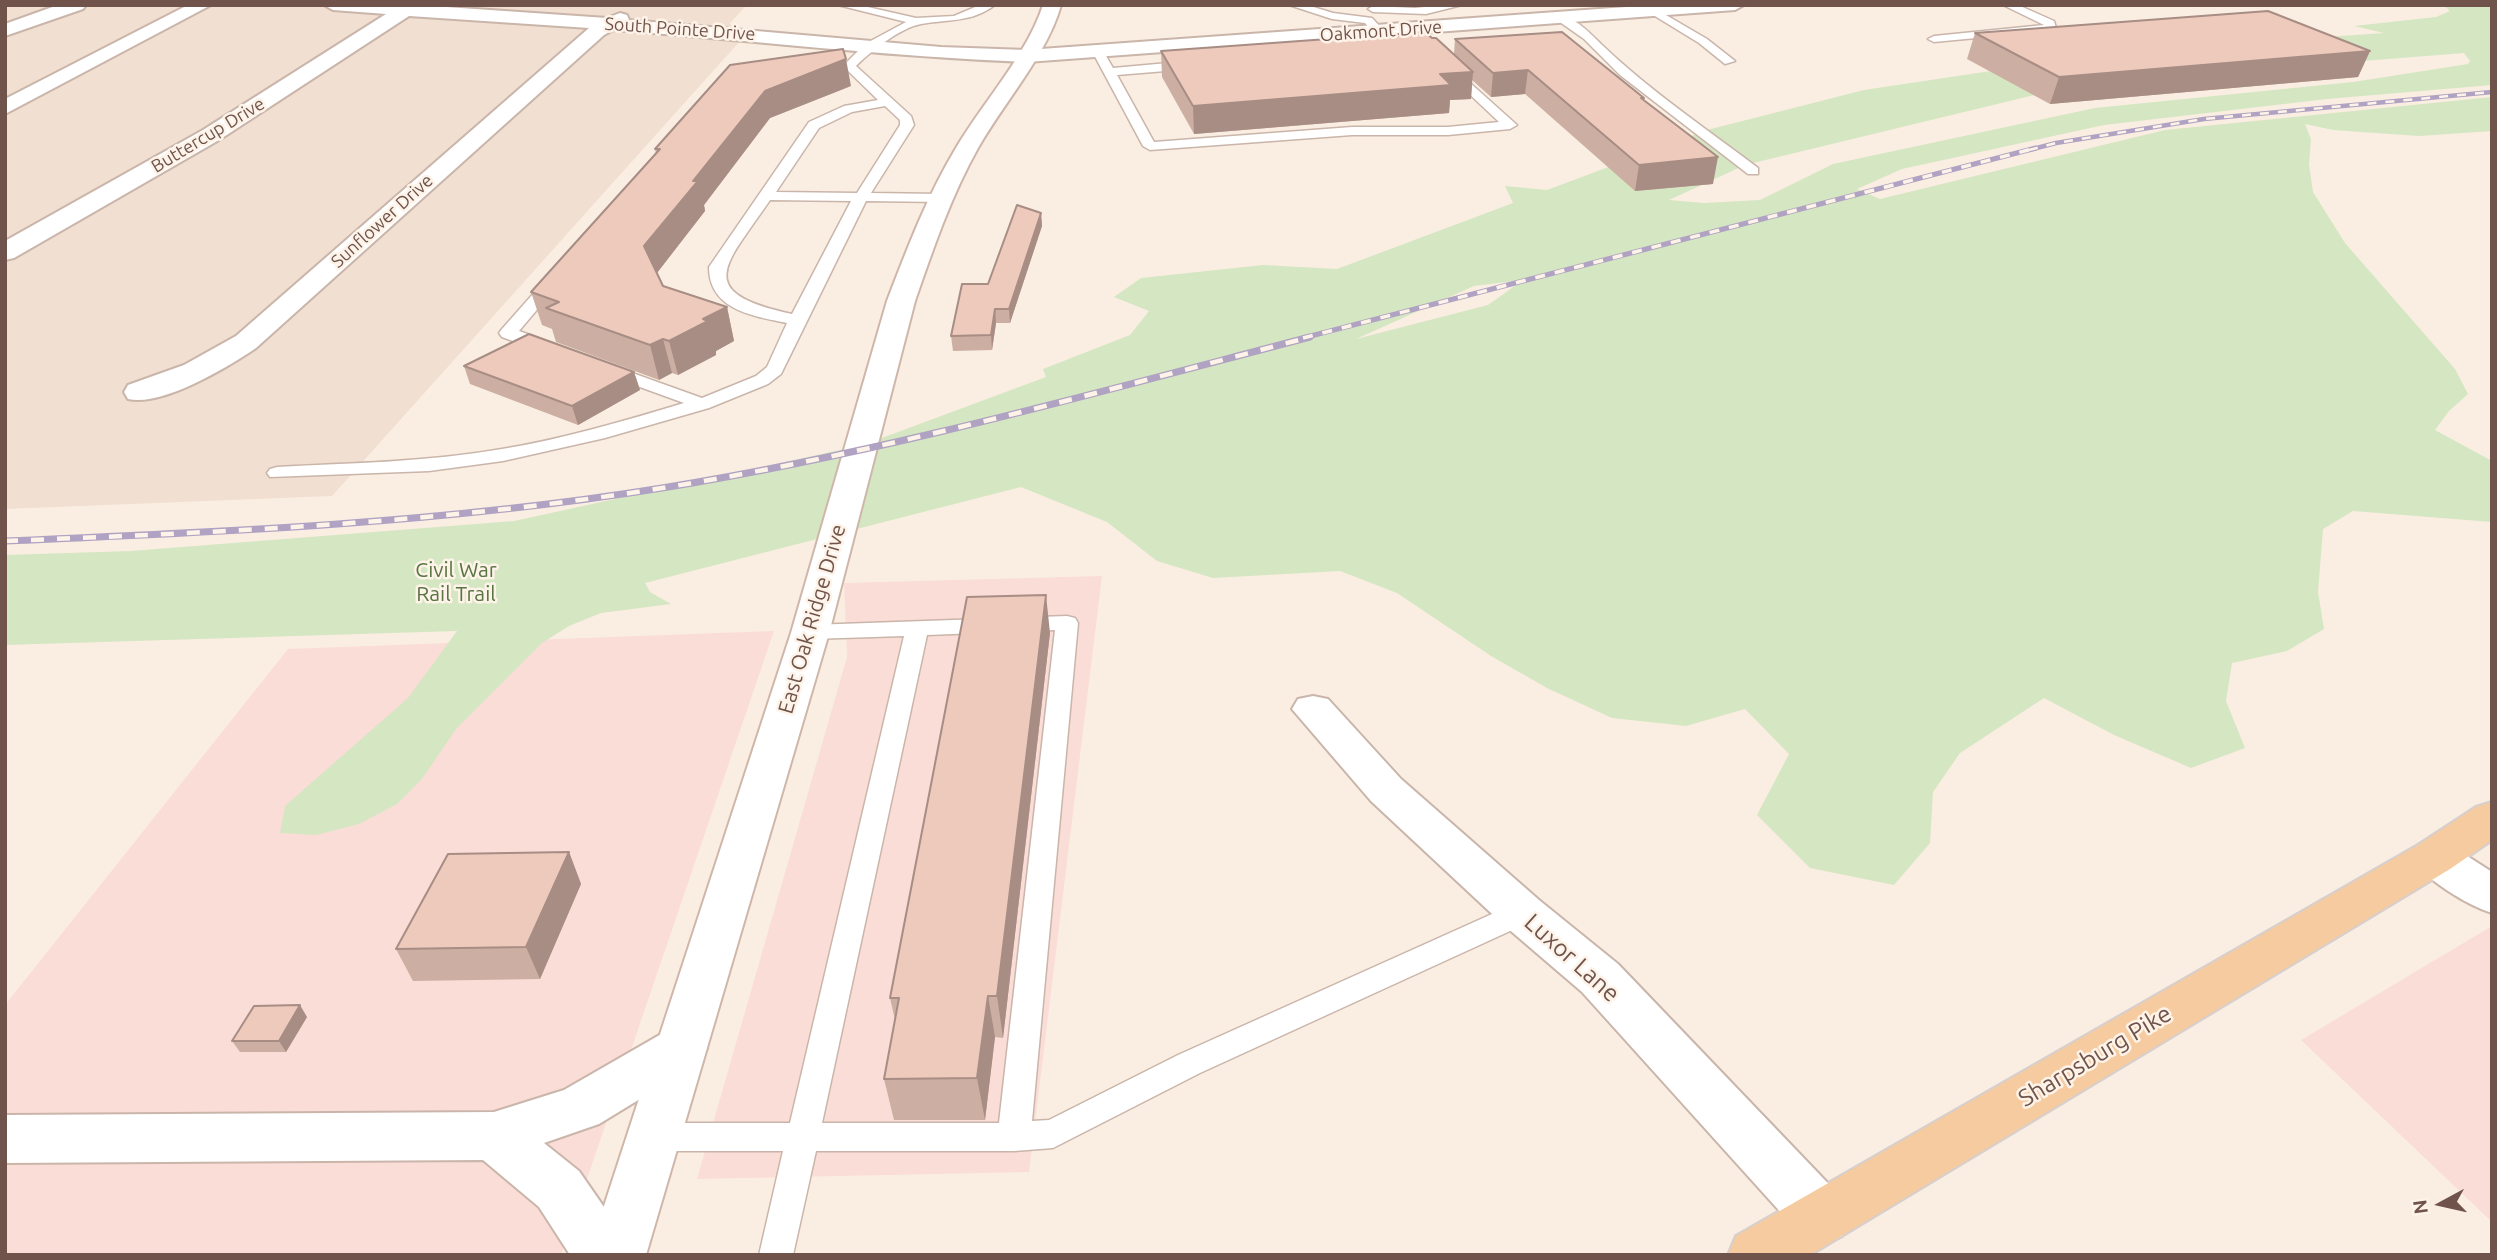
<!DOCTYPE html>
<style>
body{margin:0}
#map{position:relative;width:2497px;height:1260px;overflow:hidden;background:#faeee2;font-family:Ubuntu,sans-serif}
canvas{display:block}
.frame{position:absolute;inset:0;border:7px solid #70544b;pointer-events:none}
.north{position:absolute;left:2406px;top:1169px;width:70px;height:70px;-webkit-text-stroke:5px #fef3e8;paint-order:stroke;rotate:262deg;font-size:19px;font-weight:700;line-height:28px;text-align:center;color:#70544b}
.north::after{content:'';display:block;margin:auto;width:24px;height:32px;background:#70544b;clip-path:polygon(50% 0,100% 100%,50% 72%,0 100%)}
</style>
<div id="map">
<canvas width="2497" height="1260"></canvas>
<div class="frame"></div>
<div class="north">N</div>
</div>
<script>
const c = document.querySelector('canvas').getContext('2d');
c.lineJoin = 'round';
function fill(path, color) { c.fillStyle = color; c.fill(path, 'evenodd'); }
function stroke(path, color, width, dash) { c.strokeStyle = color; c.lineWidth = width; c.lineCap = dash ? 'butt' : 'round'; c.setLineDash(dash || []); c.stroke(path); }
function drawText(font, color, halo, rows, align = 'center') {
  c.font = font + ' Ubuntu,sans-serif'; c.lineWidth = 5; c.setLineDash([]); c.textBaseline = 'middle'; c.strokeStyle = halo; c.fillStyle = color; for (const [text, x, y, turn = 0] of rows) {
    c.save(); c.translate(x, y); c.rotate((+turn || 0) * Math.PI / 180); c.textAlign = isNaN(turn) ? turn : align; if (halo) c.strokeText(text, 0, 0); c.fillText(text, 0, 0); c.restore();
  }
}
fill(new Path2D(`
 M5,5h742l-17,18 10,18 -408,455 -327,13z`), '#f1dfd1');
fill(new Path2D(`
 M1102,576l-73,596 -332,7 150,-522 -3,-74z
 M774,631l-213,624h-556v-250l283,-356z
 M2492,926v296l-191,-182z`), '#faddd7');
fill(new Path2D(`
 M2443,5h49v80l-165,14 -223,26 -202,44 -45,20 23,10 285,-69 327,-33v34l-73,5 -86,-6 -28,-6 6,15 -2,25 4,28 32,51 110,126 13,25 -19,17 -14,19 57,31v61l-139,-11 -30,18 -5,63 6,37 -37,22 -55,12 -6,38 19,47 -54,20 -77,-33 -70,-37 -84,55 -27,39 -3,51 -36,42 -84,-17 -53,-53 32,-61 -44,-45 -59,17 -74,-8 -65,-30 -56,-32 -94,-63 -57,-22 -127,7 -56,-17 -50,-39 -86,-35 -376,96 5,9 21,12 -70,9 -32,13 -27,17 -86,86 -34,50 -25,25 -38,20 -43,11 -36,-2 5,-27 123,-108 49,-67 -452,14v-90l126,-4 383,-30 349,-76 183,-68 -3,-8 87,-34 19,-24 -35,-14 27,-19 122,-13 74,4 176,-66 -8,-17 42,4 160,-60 157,-40 260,-39 260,-18 -30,-7 82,-9 14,-6zM2464,53l6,8 -2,3 -115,18 -258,26 -262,56 -73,36 -56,3 -35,-3 76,-35 339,-82zM1523,280l-35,25 -132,34 118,-53z`), '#d5e6c2');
const service = new Path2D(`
 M838,5h21l57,13 38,-2 26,-11h15c-24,18 -47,14 -74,19 -21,4 -50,27 -65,42l55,50 3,9 -43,68 70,1 7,4 -7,4 -75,-1 -85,173 -13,10 -59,24 -104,30 -102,23 -74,10 -159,6 -3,-4 3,-4 7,-2c75,-4 150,-5 225,-18 61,-10 122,-28 182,-46l-80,-29 -3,-4 9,-5 92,33 54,-22 11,-9 20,-44c-34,-7 -78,-13 -78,-56l100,-145 35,-16 34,-6 -35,-34 22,-22 41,-22zM885,106l15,14v5l-43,68 -81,-1 43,-64 33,-16zM770,200l81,1 -59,113c-102,-22 -65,-50 -22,-114z
 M1289,5h18l26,8 39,5 12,13 -10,2 -9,-10 -33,-4z
 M1443,5h19l-36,9 -53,-2 -5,-3 5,-3 42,2z
 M2003,5h15l36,16 2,7 -6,3 -116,11 -6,-3 6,-3 110,-11z
 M1654,8l53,31 28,22 -10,3 -26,-21 -49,-30 -1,-2z
 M1557,16c15,-2 34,18 44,28 48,46 104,84 157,124v6h-10l-128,-99 -36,-36 -27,-19z
 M1098,47l4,2 11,19 77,-7 6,4 -6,4 -73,6 37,67 198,-15h96l51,-5 -53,-50 -2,-3 6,-4 67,60 -7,4 -62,6h-96l-202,15 -7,-4 -51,-95z
 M554,275l8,5 -43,51 38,14 3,4 -3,4h-12l-43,-16 -3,-4 3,-4 46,-52z
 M1067,616l8,2 3,5 -46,498 17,-1 129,-65 334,-150 10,-3 10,3 4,8 -4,8 -332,152 -147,75 -39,3h-198l-23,104h-34l24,-104h-132l-11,-4 -5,-10 5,-10 11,-4h139l114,-487 -93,3 -8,-2 -3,-5 3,-5 8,-2zM1055,630l-56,493h-177l105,-488z`);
const minor = new Path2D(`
 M58,5h28l-3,4 -78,27v-12z
 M188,5h23l-206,109v-15z
 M324,5h93l190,13 13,-5 7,2 2,5 312,27 86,3 627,-45h90l-9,5 -708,52c-138,-5 -276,-22 -414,-32l-9,5 -348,313c-28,19 -94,59 -128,51l-4,-7 4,-7 56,-20 52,-29 353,-308 -180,-12 -190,124 -205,118 -9,2v-19l198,-111 183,-116 -53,-4z
 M1313,696l15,3 73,80 138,121 79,64 224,234 9,19 -9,19 -20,7 -20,-7 -220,-244 -77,-66 -134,-125 -79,-92 6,-10z
 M2434,840l16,5 42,27v41c-25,-8 -68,-34 -81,-56l7,-12z
 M681,1026l18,7 8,15 -8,15 -100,61 -55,19 35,28 45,65 8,19h-62l-31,-48 -56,-47 -478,3v-48l489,-3 70,-22 99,-57z`);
const secondary = new Path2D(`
 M1043,5h18c-13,48 -58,99 -83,143 -27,48 -45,101 -63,153l-86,332 -183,622h-58l203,-622 96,-332c20,-52 40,-105 69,-153 26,-44 72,-95 87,-143z`);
const primary = new Path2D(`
 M2492,802v38l-42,29 -640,386h-82l8,-19 682,-391 58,-38z`);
stroke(service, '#cab5aa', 3);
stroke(minor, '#cab5aa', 4);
stroke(secondary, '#cfb6aa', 4);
stroke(primary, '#d7cfcd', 4);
fill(service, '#fff');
fill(minor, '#fff');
fill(secondary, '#fff');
fill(primary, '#f5cb9f');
const railFar2 = new Path2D(`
 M2029,150l27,-7 148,-24 288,-27`);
const railFar1 = new Path2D(`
 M1303,338l733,-190`);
const rail = new Path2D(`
 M5,541c220,-9 439,-18 657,-53 219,-35 433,-95 648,-151`);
stroke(railFar2, '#b0a2c2', 4.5);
stroke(railFar1, '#b0a2c2', 5);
stroke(rail, '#b0a2c2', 7);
stroke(railFar2, '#fef3e8', 2.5, [9]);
stroke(railFar1, '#fef3e8', 3.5, [10]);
stroke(rail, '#fef3e8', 4.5, [13]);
fill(new Path2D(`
 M1975,33l395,18 -12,26 -308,27 -83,-45z
 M1432,38l22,16 1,-15 189,59 -1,2 70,84 -78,7 -110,-97 -34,3 -19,-17 -1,19 -21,1 -1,13 -255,21 -32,-57 -1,-26z
 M851,86l-81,32 -66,87 1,6 -48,62 6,13 64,21 7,34 -18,10v4l-38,20 -6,-2 -13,7 -103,-38 -4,-13 -10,-4 -11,-33 125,-138 -1,-5z
 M1041,213l1,13 -32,97h-14l-4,27 -39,1 -2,-15 37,-52z
 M464,366l170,6 6,18 -62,35 -108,-41z
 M1050,633l-47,405 -8,-1 -10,83h-91l-10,-41 11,-59 -5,-22z
 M569,852l12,32 -41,95 -127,2 -17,-32z
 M307,1017l-21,35h-46l-8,-11z`), '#cdaea2');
fill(new Path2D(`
 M2370,51l-12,26 -308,27 9,-27z
 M846,59l5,27 -81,32 -66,87 1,6 -52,67 -9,-32 49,-65 72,-90z
 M1528,70l-3,24 -34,3 2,-24z
 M1473,72l-2,27 -21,1 -1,13 -255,21 -1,-28 247,-32z
 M1718,157l-5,27 -78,7 4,-26z
 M1041,213l1,13 -32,97 -1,-14z
 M727,307l7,34 -18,10v4l-38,20 -9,-34 34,-22z
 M995,309l1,14 -4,27 -1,-15z
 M663,339l9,34 -13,7 -9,-35z
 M634,372l6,18 -62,35 -6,-19z
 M1046,595l4,38 -47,405 -6,-42z
 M569,852l12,32 -41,95 -14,-32z
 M988,996l7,41 -10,83 -8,-42z
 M300,1005l7,12 -21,35 -7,-11z`), '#a78d84');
const building = new Path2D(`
 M2268,11l102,40 -311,26 -84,-44z
 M1425,32l7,6h4l37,34 -33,2 11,11 -258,21 -32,-55z
 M1562,32l82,66h-3l77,59 -79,8 -111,-95 -35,3 -38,-34z
 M843,49l3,10 -81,32 -72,90h5l-54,65 19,40 64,21 -24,12 5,2 -39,20 -6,-2 -13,6 -104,-37 13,-6 -28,-10 129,-143h-5l75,-84z
 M1017,205l24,8 -32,96h-14l-4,26 -40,1 11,-52h26z
 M529,334l105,38 -62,34 -108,-40z
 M1046,595l-49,401h-9l-11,82 -93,1 15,-81h-9l77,-401z
 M569,852l-43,95 -130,2 52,-95z
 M300,1005l-21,36h-47l22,-35z`);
fill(building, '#eecabc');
stroke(building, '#a78d84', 2);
drawText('18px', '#70544b', '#fef3e8', [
 ["South Pointe Drive",680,29,4],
 ["Oakmont Drive",1381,31,-4],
 ["Buttercup Drive",208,135,-31],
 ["Sunflower Drive",382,221,-42]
]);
drawText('21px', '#587543', '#fef3e8', [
 ["Civil War",456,570],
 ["Rail Trail",456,594]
]);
drawText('21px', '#70544b', '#fef3e8', [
 ["East Oak Ridge Drive",812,619,-74]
]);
drawText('24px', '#70544b', '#fef3e8', [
 ["Luxor Lane",1572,958,42],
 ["Sharpsburg Pike",2095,1056,-31]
]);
</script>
